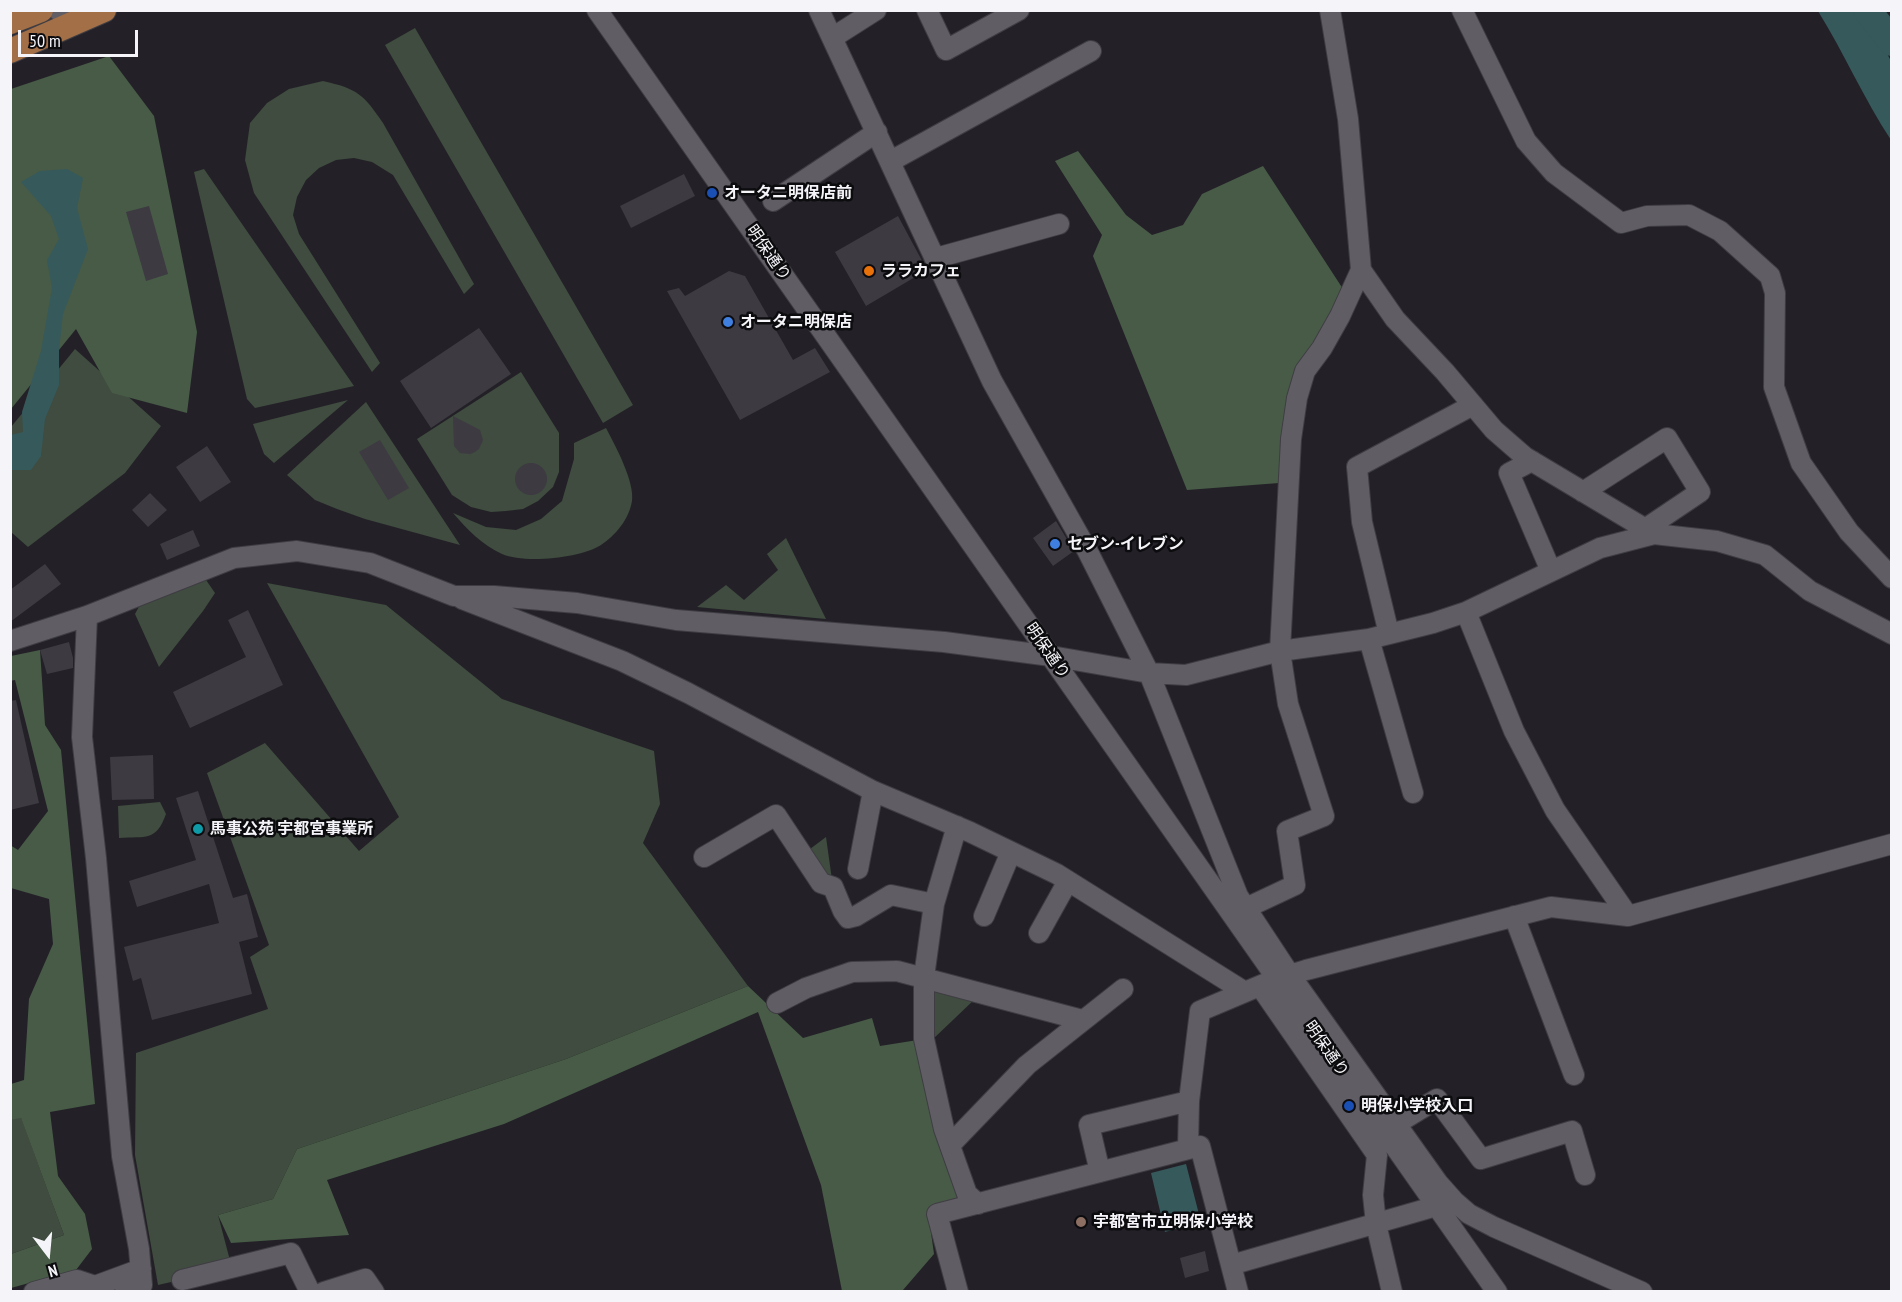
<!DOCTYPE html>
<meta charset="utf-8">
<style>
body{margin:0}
#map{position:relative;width:1902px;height:1302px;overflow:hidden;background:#232127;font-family:"PT Sans Narrow",sans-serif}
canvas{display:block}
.frame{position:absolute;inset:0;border:12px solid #f5f4f8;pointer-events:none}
.north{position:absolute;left:18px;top:1224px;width:60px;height:60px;-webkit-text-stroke:4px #0c0b0e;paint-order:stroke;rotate:164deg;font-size:16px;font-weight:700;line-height:24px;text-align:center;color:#f5f4f8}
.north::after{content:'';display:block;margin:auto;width:21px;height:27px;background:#f5f4f8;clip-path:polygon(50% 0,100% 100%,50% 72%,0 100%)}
.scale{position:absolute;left:18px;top:30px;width:120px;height:27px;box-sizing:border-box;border:3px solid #f5f4f8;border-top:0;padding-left:8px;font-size:18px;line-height:21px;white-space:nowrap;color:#f5f4f8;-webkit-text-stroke:4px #0c0b0e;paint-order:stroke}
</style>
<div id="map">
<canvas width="1902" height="1302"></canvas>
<div class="frame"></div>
<div class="north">N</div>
<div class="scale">50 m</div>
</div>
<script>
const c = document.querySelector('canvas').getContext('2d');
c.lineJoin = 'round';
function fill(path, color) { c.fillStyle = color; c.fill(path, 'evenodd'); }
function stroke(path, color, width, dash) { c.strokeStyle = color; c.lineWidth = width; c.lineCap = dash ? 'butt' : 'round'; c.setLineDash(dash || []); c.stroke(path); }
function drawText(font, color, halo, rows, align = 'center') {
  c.font = font + ' "PT Sans Narrow","Noto Sans JP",sans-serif'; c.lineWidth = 5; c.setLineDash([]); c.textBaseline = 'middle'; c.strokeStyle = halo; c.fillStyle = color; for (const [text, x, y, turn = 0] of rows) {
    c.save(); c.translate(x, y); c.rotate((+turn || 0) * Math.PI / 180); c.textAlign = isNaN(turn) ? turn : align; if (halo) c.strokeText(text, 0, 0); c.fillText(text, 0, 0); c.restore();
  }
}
fill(new Path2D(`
 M415,28l218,377 -30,18 -218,-378z
 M323,81c35,8 40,13 60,42l91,161 -10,10 -71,-119 -21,-13 -18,-4 -18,2 -17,8 -13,12 -9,17 -4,18 6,19 81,129 -8,9 -118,-179 -9,-33 5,-37 17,-20 22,-14z
 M204,169l150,217 -99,22 -8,-9 -53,-227z
 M75,349l86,77 -36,47 -97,74 -17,-15v-105z
 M521,372l38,61v39l-6,15 -15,14 -15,8 -17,2 -15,1 -20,-5 -19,-12 -35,-56z
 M348,400l-74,63 -10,-9 -11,-30z
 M366,402l94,143 -95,-26 -28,-10 -22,-9 -28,-25z
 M606,428c9,17 29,54 26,73 -3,18 -16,34 -31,44 -20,13 -76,19 -99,9 -20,-9 -35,-25 -49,-41l33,14 30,3 25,-11 21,-18 12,-42v-16z
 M786,538l40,81 -129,-12 29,-22 18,15 34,-30 -11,-16z
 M204,577l11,16 -12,18 -44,56 -24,-53 7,-13z
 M267,583l119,22 116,94 152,52 6,53 -17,39 105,143 -182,73 -269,90 -24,50 -55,16 14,53 -74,17 -23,-130 1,-102 132,-44 -18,-52 19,-12 -62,-172 58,-30 94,108 40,-34z
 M160,802l6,12c-10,28 -20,22 -47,24l-1,-32z
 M826,837l7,50 -31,-32z
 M936,988l40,10 -45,43 -3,-47z
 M21,1117l43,118 -53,19 -1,-134z`), '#3f4c3f');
fill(new Path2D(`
 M109,56l45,60 43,216 -10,81 -75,-20 -36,-64 -65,80v-320z
 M1078,151l48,64 26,20 31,-10 19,-31 61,-28 80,123 -24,52 -24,29 -16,113 -92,7 -94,-234 9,-21 -47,-74z
 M40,650l5,75 16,25 34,354 -45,8 8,64 27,38 7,35 -16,21 -65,18v-34l53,-19 -43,-117 -10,2v-36l13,-4 5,-81 24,-55 -4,-45 -38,-11 -1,-43 8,5 30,-39 -33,-131 -5,1 1,-25z
 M748,986l55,52 69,-20 8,28 44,-7 43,155 -39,17 6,43 -31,36 -61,1 -21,-106 -63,-173 -254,112 -177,56 22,55 -118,8 -13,-28 55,-16 24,-50 269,-90z`), '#475b47');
fill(new Path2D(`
 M1818,11h46l27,50v79c-27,-41 -47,-87 -73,-129z
 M67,169l16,9 -6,30 11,41 -25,65 -4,36v35l-14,34 -4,37 -10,14h-20v-35l12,-3 -1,-20 19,-61 11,-63 -5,-28 12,-21 -8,-23 -30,-34 19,-11z
 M1186,1164l15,58 -36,10 -14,-59z`), '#36595b');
stroke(new Path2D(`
 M1867,10l25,32`), '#36595b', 28);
fill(new Path2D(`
 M684,174l11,22 -64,32 -11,-22z
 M149,206l19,68 -22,7 -20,-69z
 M898,216l29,54 -61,36 -31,-54z
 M729,271l16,5 48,84 22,-12 15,24 -90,48 -73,-129 12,-3 6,8z
 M479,328l32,46 -80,54 -31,-47z
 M453,416l27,14 3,10 -4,9 -4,3 -5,2 -10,-1 -6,-7z
 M380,440l29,48 -21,12 -29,-48z
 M207,446l24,36 -31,20 -24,-35z
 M515 479a16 16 0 1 1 32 0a16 16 0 1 1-32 0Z
 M150,493l17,17 -19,17 -16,-17z
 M1056,521l18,30 -21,15 -20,-28z
 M193,530l7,16 -33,14 -7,-16z
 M45,564l16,20 -51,38v-32z
 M248,610l35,75 -93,43 -17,-36 73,-35 -18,-37z
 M69,642l4,16v10l-26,6 -7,-24z
 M16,700l23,103 -29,7v-109z
 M153,755l1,44 -42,1 -2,-43z
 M198,791l35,107 14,-4 11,43 -19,5 13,52 -100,26 -11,-42 -8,3 -9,-34 95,-24 -10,-39 -72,23 -8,-26 67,-21 -20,-62z
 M1205,1251l4,20 -24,7 -5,-20z`), '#3d3a42');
const minor = new Path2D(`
 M58,10l16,15
 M597,10l900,1282
 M819,10l173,371 95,169 62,123 89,223 52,79 148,208 16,18
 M927,10l19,40 73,-40
 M1330,10l18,109 13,151 34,49 50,53 49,58 31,27 129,77
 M1462,10l64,131 28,32 67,50 26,-7 42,-1 31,16 50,45 5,17 -1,94 27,76 48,69 43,46
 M832,38l44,-28
 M891,161l200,-110
 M773,201l104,-69
 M936,258l123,-34
 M1532,461l-23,12 42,98
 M1583,492l84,-54 33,54 -55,37
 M462,599l160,62 66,32 185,98 97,41 87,42 188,118 31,-13 30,-9 245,-63 77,9 264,-72
 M1466,612l48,119 41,79 73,106
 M87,616l-5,121 14,121 26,298 17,93 3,36 -17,7
 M1389,634l-27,-112 -5,-55 116,-62
 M1369,639l44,154
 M10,641l77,-25 147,-58 63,-7 73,12 84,33h40l83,7 99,17 268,22 107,14 98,17 37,2 94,-24 89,-12 64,-16 33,-11 134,-64 54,-14 63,7 48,14 45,36 82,43
 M704,857l72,-42 45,68 12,4 10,24 5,7 8,-2 35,-21 43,9 23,-78
 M858,869l15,-78
 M934,904l-10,73v62l20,90 23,65 11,10
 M1246,908l49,-23 -8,-54 37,-15 -36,-112 -8,-53 11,-212 6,-41 8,-27 17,-23 18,-32 21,-46
 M984,916l27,-64
 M1514,916l60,159
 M1039,933l29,-52
 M1260,986l117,169 -4,40 3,29 16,68
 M777,1003l29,-15 46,-16 45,-1 185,49
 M1396,1124l41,-25 44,60 91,-28 13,44
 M950,1145l77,-80 96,-76
 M1188,1149l1,-48 11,-90 45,-19
 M1100,1172l-11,-47 100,-24
 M182,1280l109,-27 19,39
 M34,1292l43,-12 18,6 46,-17
 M324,1292l41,-13 9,13
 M958,1292l-21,-78 263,-68 31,119
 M1238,1292l-7,-27 223,-64 15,13 25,13 148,65`);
const major = new Path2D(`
 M10,22l31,-12
 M10,51l94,-41`);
stroke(minor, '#3f3d43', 22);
stroke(major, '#3f3d43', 26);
stroke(minor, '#605d65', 20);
stroke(major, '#a36f46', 24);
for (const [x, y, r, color] of [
 [712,193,6,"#1a4fb4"],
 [869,271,6,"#e8710a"],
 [728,322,6,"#3f7fe0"],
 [1055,544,6,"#3f7fe0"],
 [198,829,6,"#0f9aa8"],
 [1349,1106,6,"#1a4fb4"],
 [1081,1222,6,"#8d6e63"]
]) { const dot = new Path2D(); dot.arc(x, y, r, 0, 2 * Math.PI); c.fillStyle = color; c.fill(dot); stroke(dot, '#0c0b0e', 2); }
drawText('bold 16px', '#f5f4f8', '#0c0b0e', [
 ["オータニ明保店前",724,193],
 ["ララカフェ",881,271],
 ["オータニ明保店",740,322],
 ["セブン-イレブン",1067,544],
 ["馬事公苑 宇都宮事業所",210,829],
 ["明保小学校入口",1361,1106],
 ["宇都宮市立明保小学校",1093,1222]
], 'left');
drawText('16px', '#f5f4f8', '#0c0b0e', [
 ["明保通り",768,253,55],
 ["明保通り",1047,651,55],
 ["明保通り",1326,1049,55]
]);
</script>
